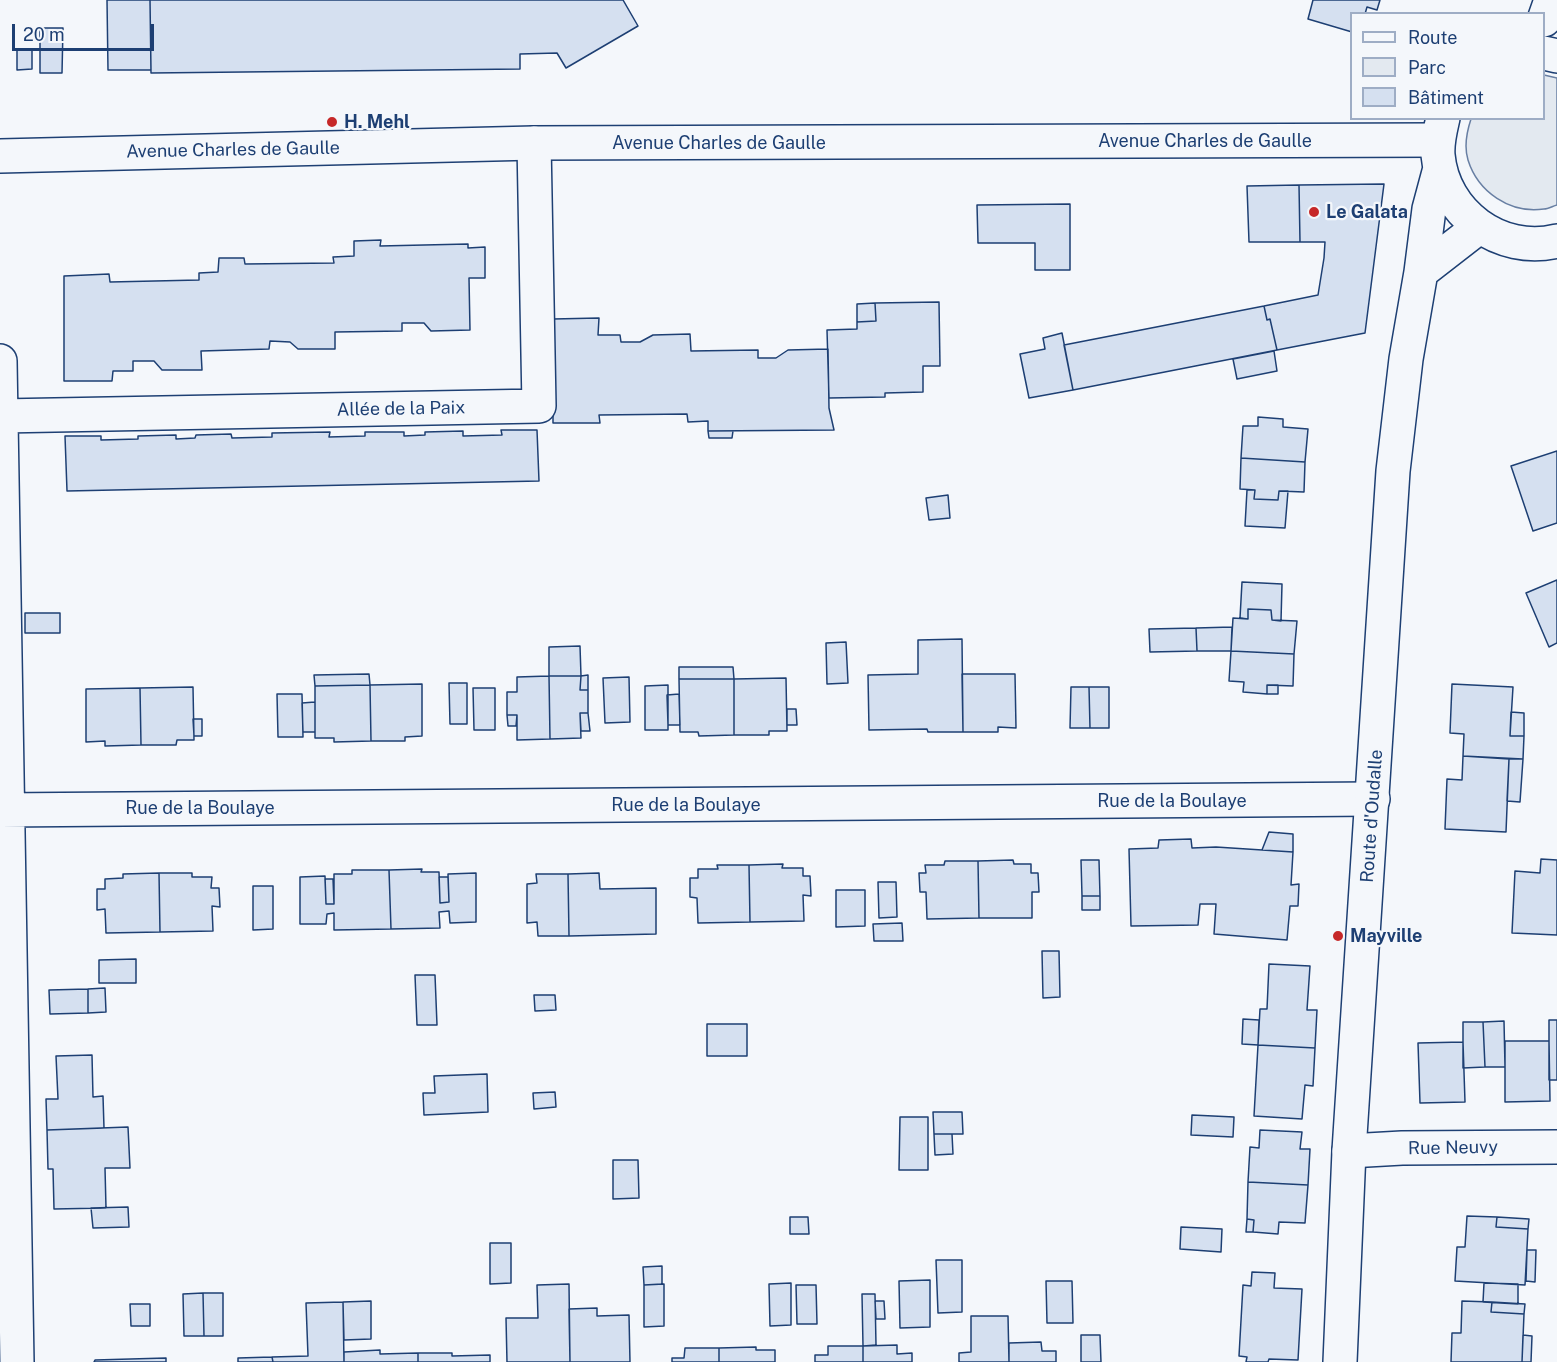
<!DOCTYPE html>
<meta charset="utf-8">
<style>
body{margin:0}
#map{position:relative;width:1557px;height:1362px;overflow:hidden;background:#f4f7fb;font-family:"Public Sans",sans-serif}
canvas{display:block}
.legend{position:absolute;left:1350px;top:12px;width:195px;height:108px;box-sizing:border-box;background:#f4f7fb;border:2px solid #9eadc5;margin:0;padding:8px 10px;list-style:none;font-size:18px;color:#1d3f73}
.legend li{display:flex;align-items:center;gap:12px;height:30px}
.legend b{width:30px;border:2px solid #9eadc5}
.scale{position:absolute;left:12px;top:24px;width:142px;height:27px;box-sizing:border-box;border:3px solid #1d3f73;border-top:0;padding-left:8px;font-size:18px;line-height:21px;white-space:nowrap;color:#1d3f73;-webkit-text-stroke:4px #f4f7fb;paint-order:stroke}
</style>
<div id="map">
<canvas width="1557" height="1362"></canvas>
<ul class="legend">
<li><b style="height:8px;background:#f4f7fb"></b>Route</li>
<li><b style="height:16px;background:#e3e9f0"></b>Parc</li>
<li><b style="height:16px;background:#d5e0f0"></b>Bâtiment</li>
</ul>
<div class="scale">20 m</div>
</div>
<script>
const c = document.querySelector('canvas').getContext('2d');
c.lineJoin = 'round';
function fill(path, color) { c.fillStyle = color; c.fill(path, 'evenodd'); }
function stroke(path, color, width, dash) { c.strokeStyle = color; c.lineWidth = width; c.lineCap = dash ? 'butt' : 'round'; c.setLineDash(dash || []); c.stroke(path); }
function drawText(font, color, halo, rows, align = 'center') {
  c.font = font + ' "Public Sans",sans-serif'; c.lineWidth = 4.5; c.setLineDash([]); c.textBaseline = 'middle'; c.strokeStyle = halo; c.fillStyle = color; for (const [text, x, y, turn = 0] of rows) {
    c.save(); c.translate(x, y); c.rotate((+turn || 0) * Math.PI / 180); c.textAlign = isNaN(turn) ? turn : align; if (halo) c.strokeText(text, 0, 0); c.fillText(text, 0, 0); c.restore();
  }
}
const green = new Path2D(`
 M1544,75l13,3v127c-4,1 -9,4 -13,4 -34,5 -66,-17 -76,-49 -4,-13 -1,-29 3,-41l73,-1z`);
fill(green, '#e3e9f0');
stroke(green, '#687fa3', 1.5);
const building = new Path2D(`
 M107,0h43l1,70h-43z
 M150,0h473l15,26 -72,42 -9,-15 -37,1v15l-369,4z
 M1313,0h67l-3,10 -10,-3 -2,7h-13v18l-44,-13z
 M40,28h23l-1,45h-22z
 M17,49h15v20l-15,1z
 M1384,184l-19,149 -88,17 -7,-31 -3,1 -3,-14 54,-11 6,-37 1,-16h-25l-1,-57z
 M1299,185l1,57h-51l-2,-56z
 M1070,204v66h-35v-27h-57l-1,-38z
 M381,240l-1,6 88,-2v4l17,-1v31h-16l1,52 -39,1 -7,-8h-22v8l-67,1v17h-37l-8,-7 -20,-1 -1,8 -68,2 1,19h-40l-8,-9h-21v10h-20l-1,10h-48v-105l45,-2 1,8 89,-2v-7l19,-1 1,-14h25l1,6 89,-1 -1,-6 21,-1v-15z
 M939,302l1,64h-17v26l-38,1v4l-56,1 -2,-68 30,-1v-7l19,-1 -1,-18z
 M875,303l1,18 -19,1v-18z
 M1264,306l3,14 3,-1 7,31 -204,40 -9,-45z
 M599,318l-1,17h22l1,7h19l13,-7 37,-1 1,17 67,-1v8h18l12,-8 40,-1 1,59 5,22 -126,1v-10l-20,1 -1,-8 -88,1 1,8h-47v-104z
 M1062,333l11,57 -44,8 -9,-44 25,-5 -2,-11z
 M1274,351l3,20 -40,8 -4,-20z
 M1258,417l25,2v8l25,2 -3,33 -64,-4 2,-32h15z
 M501,430h36l2,51 -472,10 -2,-55h36v4l37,-1v-3l38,-1v4l19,-1 1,-3 35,-1 1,4 40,-1v-4l58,-1 -1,5 36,-1v-4h39v4l21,-1v-3l38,-1v5l39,-1z
 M708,431h25l-1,7h-23z
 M1557,451v72l-24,8 -22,-65z
 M1241,458l64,4 -1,30 -25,-1 -1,9 -24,-1 1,-9 -15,-1z
 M1247,490h8l-1,9 24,1 1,-9h9l-3,37 -40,-2z
 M948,495l2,23 -21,2 -3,-22z
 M1557,580v63l-8,4 -23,-54z
 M1242,582l40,2 -1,37 -9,-1 -1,-10 -23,-1v10l-8,-1z
 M1248,609l23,1 1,10 25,1 -3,33 -63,-3 2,-33 15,1z
 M25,613h35v20h-35z
 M1232,627l-1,24h-34l-1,-23z
 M1196,628l1,23 -47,1 -1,-23z
 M962,639l1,93h-35l-1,-3 -58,1 -1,-55 50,-1v-34z
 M846,642l2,41 -21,1 -1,-41z
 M580,646l1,30h-32v-29z
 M1231,651l63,3 -1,32 -26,-1v9l-24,-2 1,-10 -15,-1z
 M679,667h54l1,12h-55z
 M369,674l1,11 -55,1 -1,-11z
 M962,674h53l1,54 -18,-1v5h-35z
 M588,675v15h-8l1,-14z
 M549,676l1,63 -33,1v-25h-10v-23h10v-15z
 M549,676h32l-1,14h8v23h-8l1,25 -31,1z
 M629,677l1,45 -25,1 -2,-45z
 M786,678l1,53h-18v4h-35v-56z
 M679,679h55v56l-35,1 -1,-4h-18z
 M449,683h18v41h-17z
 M422,684v52l-17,1v4h-34l-1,-56z
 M1452,684l61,3 -3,49h14l-1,23 -60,-3 1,-22 -14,-1z
 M370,685l1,56 -37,1v-4h-19v-52z
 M668,685v45h-23v-44z
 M1267,685h11v9h-11z
 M193,687l1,53h-17l-1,5h-35l-1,-57z
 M1071,687h18l1,41h-20z
 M1089,687h20v41h-19z
 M140,688l1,57 -36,1v-5l-19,1v-53z
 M473,688h22v42h-21z
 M277,694h25l1,43h-25z
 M679,694l1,31h-12l-1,-30z
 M315,702v30h-12l-1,-29z
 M787,709h9l1,16h-10z
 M1511,712l13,1v23h-14z
 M580,713h8l2,18h-9z
 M507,715h10l-1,11h-8z
 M193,719h9v17h-8z
 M1463,756l46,3 -3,73 -61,-3 2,-50 15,1z
 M1509,759h14l-3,43 -13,-1z
 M1269,832l24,2v18l-31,-2z
 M1191,839l1,9 24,-1 77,5 -2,33 8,-1 -1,22h-8l-3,34 -73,-6 2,-30h-16l-2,21 -67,1 -2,-77 29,-1 1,-8z
 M1541,859l16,1v75l-45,-2 3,-62 25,2z
 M1013,860l1,4h17v9h7l1,19h-7v26h-53l-1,-57z
 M1081,860h18l1,36h-18z
 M945,861h33l1,57 -52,1 -1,-27h-6l-1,-19h7l-1,-8h19z
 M783,864l-1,4h21v8h7l1,20 -8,-1 1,26 -54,1 -1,-57z
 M717,865h32l1,57 -52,1 -1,-25 -7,-1v-19h8v-9h20z
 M422,869l-1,3h18l1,31 9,-1 -1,-28 28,-1v49l-26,1 -1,-12 -10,1 1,16 -49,1 -2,-59z
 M352,870h37l2,59 -57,1v-17l-7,1 -1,10h-26v-47l25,-1 1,28h8v-30h18z
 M159,873l1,59 -54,1 -1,-24 -8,1v-21h8v-10l18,-1v-4z
 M159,873h33v4h20l-1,11h8l1,19 -8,-1 1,25 -53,1z
 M599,873l1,16 56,-1v46l-87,2 -1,-62z
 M536,874h32l1,62h-31l-1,-14 -10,1v-39l10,-1z
 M439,877h9l1,25 -9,1z
 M325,879h8l1,25h-8z
 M878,882h18l1,35 -18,1z
 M253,886h20v43l-20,1z
 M836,890h29v36l-29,1z
 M1082,896h18v14h-18z
 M902,923l1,18h-29l-1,-17z
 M1042,951h17l1,46 -17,1z
 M136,959v24h-37v-23z
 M1269,964l41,2 -3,44h10l-2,38 -57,-3 2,-36h7z
 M415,975h20l2,50h-20z
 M105,988l1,24 -18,1v-24z
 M88,989v24l-38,1 -1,-24z
 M534,995h21l1,15 -21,1z
 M1243,1019l16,1 -1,25 -16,-1z
 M1549,1020h8v60h-8z
 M1504,1021l1,46h-20l-2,-45z
 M1463,1022h20l2,45 -22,1z
 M707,1024h40v32h-40z
 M1505,1041h44l1,60 -45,1z
 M1463,1042l2,60 -45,1 -2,-60z
 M1258,1045l57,3 -2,38 -8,-1 -3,34 -48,-3z
 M92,1055l1,42 10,-1 1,32 -57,2 -1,-31h12l-2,-43z
 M487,1074l1,38 -64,3 -1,-22h12l-1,-17z
 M555,1092l1,15 -22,2 -1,-16z
 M933,1112h29l1,22h-29z
 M1192,1115l42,2 -1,20 -42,-2z
 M900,1117h28v53h-29z
 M128,1127l2,41h-25l1,40 -52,1 -1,-40h-5l-1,-39z
 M1260,1130l42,2 -2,17h10l-2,36 -60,-3 2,-35 9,1z
 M934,1134h18l1,20 -18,1z
 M613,1160h25l1,38 -26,1z
 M1248,1182l60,3 -3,38 -26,-1 -1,12 -25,-2 1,-12 -7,-1z
 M128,1207l1,20 -36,1 -2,-20z
 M1467,1216l30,1 -1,10 32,2 -3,56 -70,-4 2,-34h8z
 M790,1217h18l1,17h-19z
 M1497,1217l32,2 -1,10 -32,-2z
 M1247,1219l7,1 -1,12h-7z
 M1181,1227l41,2 -1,23 -41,-3z
 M490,1243h21v40l-21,1z
 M1527,1250h9l-1,32 -9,-1z
 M936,1260h26v52l-24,1z
 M662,1266v18l-18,1 -1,-18z
 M1252,1272l23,1 -1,15 28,1 -4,71 -29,-1 -1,3h-22l1,-5 -8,-1 4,-71 8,1z
 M930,1280v47l-30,1 -1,-47z
 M1046,1281h26l1,42h-26z
 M791,1283v42l-21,1 -1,-42z
 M1484,1283l34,1v20l-35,-2z
 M569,1284l1,78h-63l-1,-44h32l-1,-33z
 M664,1284v42l-20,1v-42z
 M796,1285h20l1,39h-20z
 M203,1293h20v43h-19z
 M203,1293l1,43h-20l-1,-42z
 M862,1294h13l1,51 -13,1z
 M371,1301v38l-27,1 -1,-38z
 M875,1301h9l1,18h-9z
 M1462,1301l30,1 -1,10 33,2 -2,48h-71l1,-29h9z
 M343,1302l1,60h-71l-1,-5 36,-1 -2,-53z
 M1492,1302l33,2 -1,10 -33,-2z
 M130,1304h20v22h-19z
 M597,1308v8l32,-1 1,47h-60l-1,-53z
 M971,1316h37l1,46h-50v-9l12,-1z
 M1081,1335h19l1,27h-20z
 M1523,1335l9,1 -1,26h-9z
 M1041,1342l1,9h14v11h-47v-19z
 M897,1345v9l15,-1v9h-49v-16z
 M828,1346h35v16h-48v-7h13z
 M756,1347v3h19v12h-56v-14z
 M685,1348h34v14h-47v-4h12z
 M380,1350v4l38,-1v9h-74v-10z
 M418,1353h34v3l38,-1v7h-72z
 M272,1357l1,5h-35v-4z
 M166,1358v4h-72l1,-2z`);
fill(building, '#d5e0f0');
stroke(building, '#1d3f73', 1.5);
const minor = new Path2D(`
 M0,361l17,1001
 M1,416l538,-10 -5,-263
 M0,810l1373,-11
 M1349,1151l53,-3 155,-1`);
const tertiary = new Path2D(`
 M0,156l534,-13 904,-3`);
const primary = new Path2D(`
 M1544,20l7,-20
 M1544,53l13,3
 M1443,118c-3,13 -6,24 -5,37 5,58 62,100 119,86
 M1421,272l58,-45
 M1340,1362l9,-211 44,-680 13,-112 15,-87 8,-63 11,-41`);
stroke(minor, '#1d3f73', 36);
stroke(tertiary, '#1d3f73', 36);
stroke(primary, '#1d3f73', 36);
stroke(minor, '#f4f7fb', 33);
stroke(tertiary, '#f4f7fb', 33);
stroke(primary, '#f4f7fb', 33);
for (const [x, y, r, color] of [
 [332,122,6,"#c62828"],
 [1314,212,6,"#c62828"],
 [1338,936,6,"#c62828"]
]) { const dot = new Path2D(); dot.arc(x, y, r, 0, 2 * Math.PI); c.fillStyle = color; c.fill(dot); stroke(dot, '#f4f7fb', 2); }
drawText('bold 18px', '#1d3f73', '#f4f7fb', [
 ["H. Mehl",344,122],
 ["Le Galata",1326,212],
 ["Mayville",1350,936]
], 'left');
drawText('18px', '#1d3f73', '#f4f7fb', [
 ["Avenue Charles de Gaulle",1205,141],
 ["Avenue Charles de Gaulle",719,143],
 ["Avenue Charles de Gaulle",233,150,-1],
 ["Allée de la Paix",401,409,-1],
 ["Rue de la Boulaye",1172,801],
 ["Rue de la Boulaye",686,805],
 ["Rue de la Boulaye",200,808],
 ["Route d'Oudalle",1372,816,-86],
 ["Rue Neuvy",1453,1148,-1]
]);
</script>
